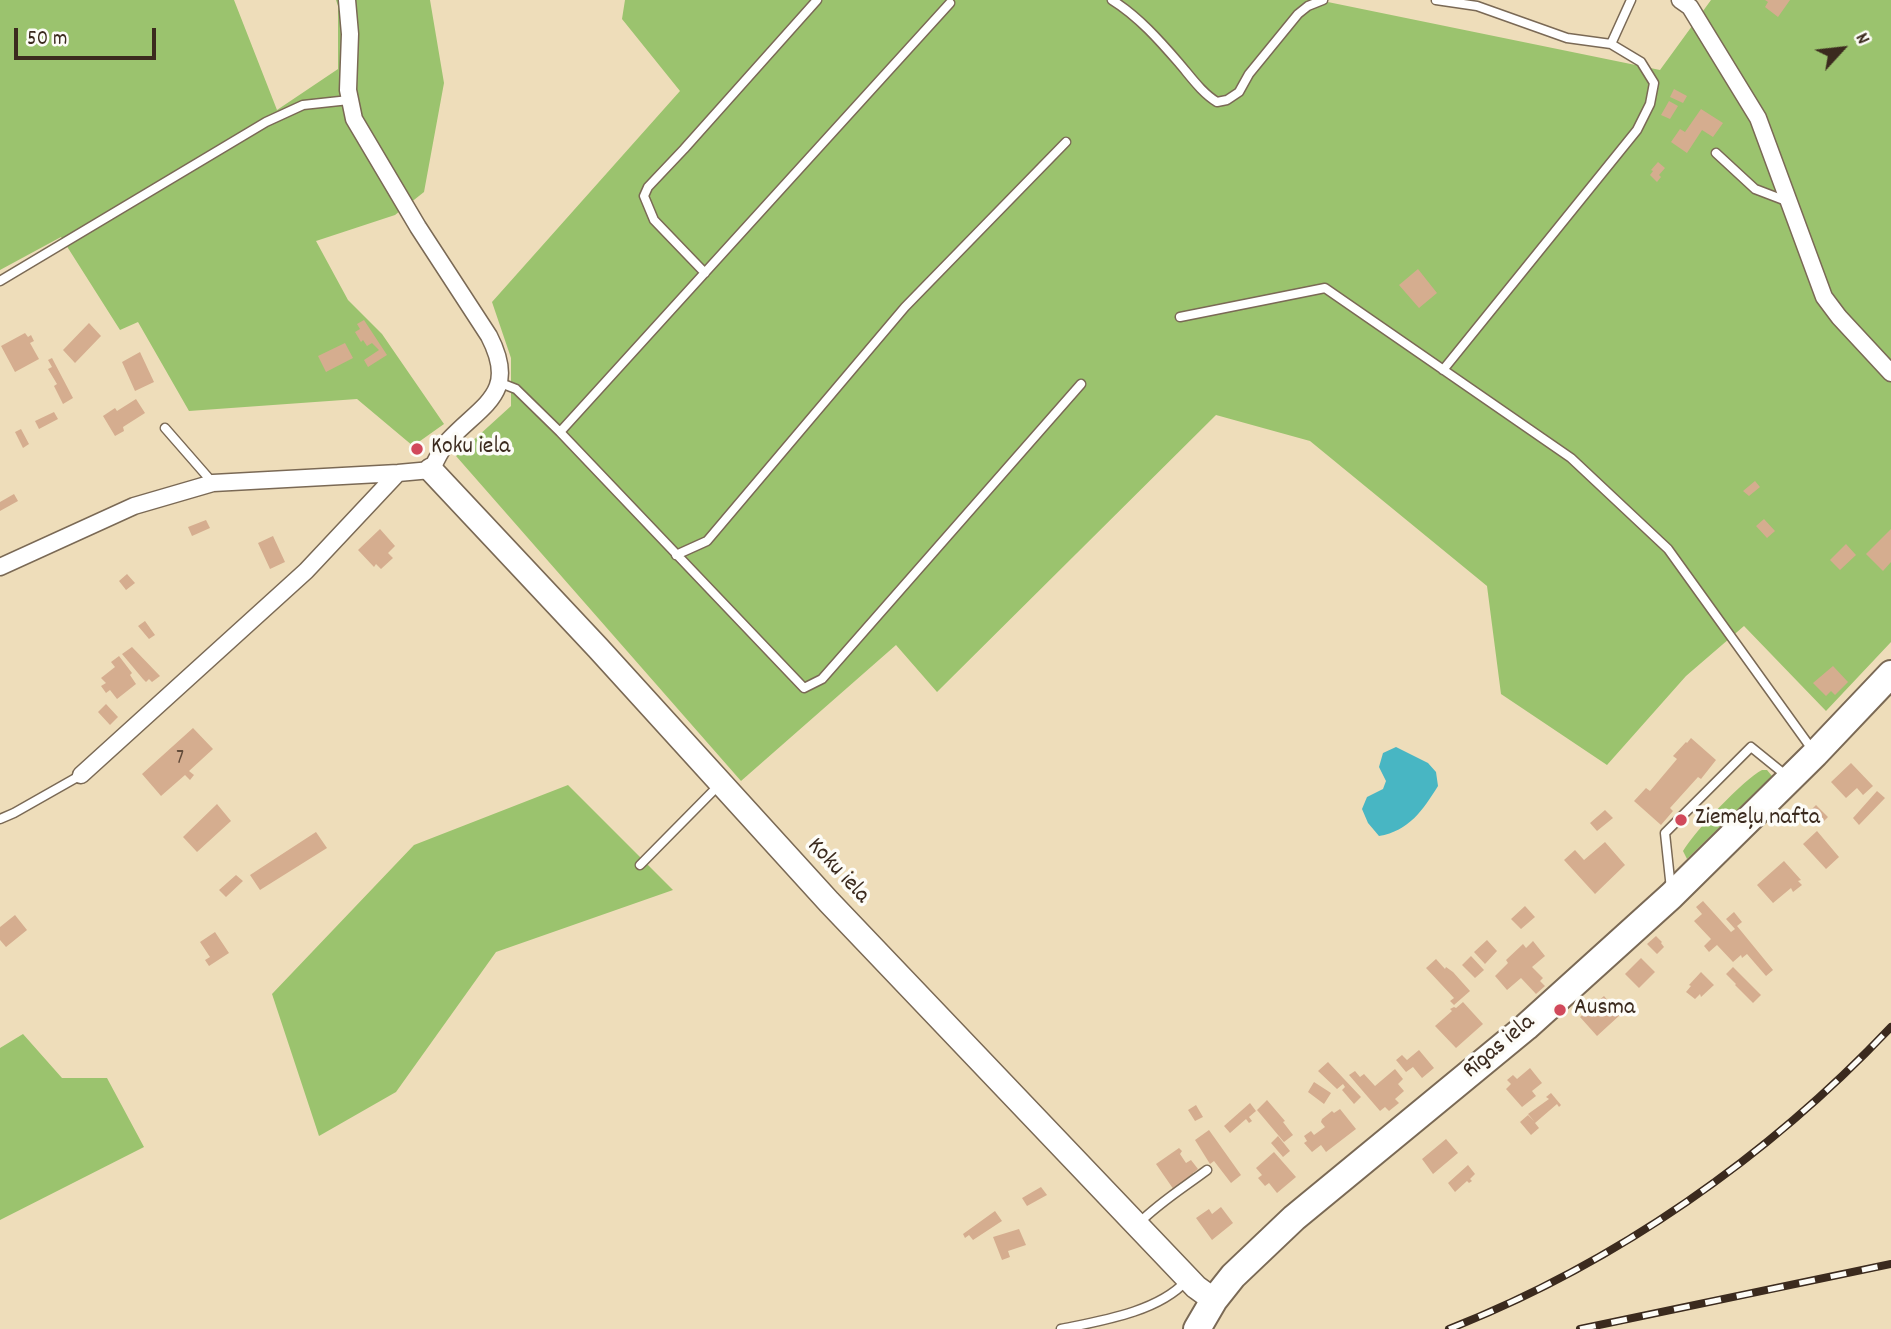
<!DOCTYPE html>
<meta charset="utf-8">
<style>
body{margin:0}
#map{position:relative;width:1891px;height:1329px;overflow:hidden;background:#eeddba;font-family:Dekko,sans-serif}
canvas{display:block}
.north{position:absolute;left:1807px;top:14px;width:70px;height:70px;-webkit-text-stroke:5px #fdfcf7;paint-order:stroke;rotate:63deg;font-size:19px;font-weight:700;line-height:28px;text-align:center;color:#3b2a1e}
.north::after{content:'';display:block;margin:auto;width:24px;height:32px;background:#3b2a1e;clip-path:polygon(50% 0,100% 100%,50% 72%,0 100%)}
.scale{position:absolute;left:14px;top:28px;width:142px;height:32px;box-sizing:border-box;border:4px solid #3b2a1e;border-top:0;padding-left:9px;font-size:21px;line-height:24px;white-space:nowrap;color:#3b2a1e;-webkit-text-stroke:5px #fdfcf7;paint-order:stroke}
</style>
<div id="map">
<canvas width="1891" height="1329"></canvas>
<div class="north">N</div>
<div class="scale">50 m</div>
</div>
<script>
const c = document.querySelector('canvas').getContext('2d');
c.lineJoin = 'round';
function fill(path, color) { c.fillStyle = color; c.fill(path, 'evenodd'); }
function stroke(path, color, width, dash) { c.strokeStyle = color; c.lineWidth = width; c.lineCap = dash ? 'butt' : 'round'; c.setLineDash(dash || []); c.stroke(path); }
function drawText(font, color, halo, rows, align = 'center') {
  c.font = font + ' Dekko,sans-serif'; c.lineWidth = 7; c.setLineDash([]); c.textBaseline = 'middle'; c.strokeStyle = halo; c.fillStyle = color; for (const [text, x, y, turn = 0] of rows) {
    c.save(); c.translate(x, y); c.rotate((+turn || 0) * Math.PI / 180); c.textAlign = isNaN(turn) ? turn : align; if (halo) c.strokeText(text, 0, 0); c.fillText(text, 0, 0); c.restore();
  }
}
fill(new Path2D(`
 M0,0h234l43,110 61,-41v-63l-2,-6h94l14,83 -20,109 -29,23 -79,26 32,59 34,34 62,90 -31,22 -56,-47 -168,12 -51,-89 -18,8 -59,-93 -61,33z
 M625,0h693l342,70 51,-70h180v642l-65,69 -82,-85 -58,50 -79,89 -106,-71 -14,-108 -177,-145 -94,-26 -279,277 -41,-47 -155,136 -285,-325 55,-50v-48l-19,-56 188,-211 -58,-72z
 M1762,770h5l5,6 -85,83 -4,-8c12,-20 60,-71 79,-81z
 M568,785l105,105 -177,62 -100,140 -77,44 -47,-142 142,-149z
 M23,1034l39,44h45l37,69 -144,73v-172z`), '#9bc36e');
fill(new Path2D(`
 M1396,747l32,16 8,9 2,14c-15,24 -29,45 -59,50l-11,-13 -6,-14 5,-12 16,-8 3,-8 -7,-14 4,-14z`), '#48b6c3');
fill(new Path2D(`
 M1765,0h25l-12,17 -13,-10 3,-5z
 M1674,89l13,7 -4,7 -13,-6z
 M1669,101l9,5 -8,13 -9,-4z
 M1701,109l22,14 -10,14 -11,-7 -15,23 -16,-11 9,-13 5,3z
 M1658,162l7,6 -6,7 2,2 -4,5 -7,-7 3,-4 -2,-1z
 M1418,269l19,24 -18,15 -20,-23z
 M364,320l23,35 -19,12 -4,-7 15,-10 -7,-7 -5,3 -4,-6 -2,2 -6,-10 5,-3 -3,-5z
 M89,323l12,13 -26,27 -12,-13z
 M25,333l3,4 3,-2 3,6 -4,2 9,16 -24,13 -14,-26z
 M345,343l8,15 -27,14 -8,-16z
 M140,352l14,30 -19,9 -13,-29z
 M52,358l21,40 -10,6 -9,-18 3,-2 -9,-15 4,-2 -4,-7z
 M136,399l9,14 -22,14 1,4 -9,5 -12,-20 12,-8 2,3z
 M54,412l4,7 -19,10 -4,-8z
 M21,429l8,15 -6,4 -8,-16z
 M1755,481l5,6 -11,9 -6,-5z
 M14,494l4,7 -18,10v-9z
 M1764,519l11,12 -8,7 -11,-12z
 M206,520l4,8 -18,8 -4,-9z
 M380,529l15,17 -7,7 5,5 -12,11 -5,-5 -2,3 -16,-17z
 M1891,529v33l-8,9 -17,-17z
 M273,536l12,26 -15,7 -12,-26z
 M1846,544l10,11 -16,15 -10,-10z
 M127,574l8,9 -9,7 -7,-9z
 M145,621l10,14 -6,4 -11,-13z
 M132,647l28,29 -8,6 -3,-3 -3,3 -3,-3 -21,-25z
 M119,656l13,17 -2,2 6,9 -19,15 -7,-9 -4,3 -5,-7 5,-3 -5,-5 14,-11 -4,-5z
 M1833,666l15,16 -13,13 -4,-4 -5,5 -13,-13z
 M106,704l12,13 -8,8 -12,-13z
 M193,728l20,21 -24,22 5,4 -4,5 -5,-5 -24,21 -19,-22z
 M1691,738l25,22 -15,19 -3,-2 -28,31 3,3 -12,14 -27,-24 12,-13 4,3 27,-32 -4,-3 13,-14 1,1z
 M1851,763l22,23 -10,9 -6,-7 -11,10 -15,-16z
 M1877,791l8,7 -26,27 -6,-7z
 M217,804l14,17 -34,31 -14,-15z
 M1816,805l12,12 -9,9 -11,-13z
 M1605,810l8,8 -16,13 -7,-8z
 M1817,831l22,26 -13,12 -23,-25z
 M316,832l11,16 -67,42 -10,-15z
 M1605,842l20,23 -30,29 -31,-34 11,-10 9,10z
 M1784,861l17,19 -3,1 4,4 -9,7 -2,-4 -18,15 -16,-18z
 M236,875l7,6 -17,16 -7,-7z
 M1703,901l28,31 4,-3 -9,-10 8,-7 8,10 -5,4 36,44 -7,6 -19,-22 -5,4 -1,-3 -8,7 -16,-17 -8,7 -5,-6 7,-7 -17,-18 8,-7 -6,-7z
 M1525,906l10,11 -14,12 -10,-10z
 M15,915l12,15 -21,17 -6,-7v-13z
 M215,932l14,21 -20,13 -4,-6 5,-3 -10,-15z
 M1656,936l6,6 -1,1 3,4 -7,7 -10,-10z
 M1487,940l10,11 -12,13 -11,-12z
 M1533,941l12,15 -13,11 11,11 -3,3 5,5 -9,8 -15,-16 -14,12 -12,-14 13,-13 -2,-3 17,-16 3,4z
 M1471,956l13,14 -9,8 -13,-13z
 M1641,958l14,14 -16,16 -14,-14z
 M1436,959l9,10 1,-2 7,5 17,19 -16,14 -4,-4 4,-3 -28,-30z
 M1733,967l28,28 -8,8 -18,-18 1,-1 -10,-10z
 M1701,972l13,13 -13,12 -1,-3 -5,5 -9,-7 5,-6 -2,-1z
 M1604,996l16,19 -23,21 -17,-19z
 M1463,1002l20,22 -27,24 -21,-22 17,-15 -2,-2 4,-2 2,1z
 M1419,1050l15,18 -12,10 -9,-11 -7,5 -10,-12 6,-5 5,5z
 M1328,1062l33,35 -7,7 -12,-14 3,-3 -2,-3 -6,5 -19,-18z
 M1530,1068l12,15 -10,8 4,5 -14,11 -16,-18 5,-5 -4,-4 6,-5 4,4z
 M1395,1069l8,10 -5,5 6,7 -9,8 4,4 -10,8 -4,-4 -5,4 -31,-36 6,-4 5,6 4,-3 11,12z
 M1314,1082l17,11 -7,11 -16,-12z
 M1551,1093l10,12 -2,2 -2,-3 -22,19 4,5 -8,7 -11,-13 8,-7 6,6 -6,-7 21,-15 -3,-2z
 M1267,1100l18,21 -2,1 10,13 -9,7 -27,-32z
 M1250,1103l6,8 -7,6 3,4 -3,2 -3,-4 -16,14 -6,-7z
 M1196,1105l7,12 -8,4 -7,-11z
 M1340,1109l16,20 -30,23 -5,-7 -9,7 -8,-9 3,-2 -3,-5 7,-5 3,4 11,-8 -4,-5 1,-3 10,-8 2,2z
 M1209,1130l32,45 -10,8 -17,-22 -4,3 -15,-24z
 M1278,1136l12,15 -7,6 -12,-14z
 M1446,1139l12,14 -25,21 -11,-15z
 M1179,1148l3,3 -2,3 6,9 5,-3 7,9 -5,4 1,2 -20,15 -18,-26z
 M1274,1152l22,25 -19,16 -8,-10 -4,3 -7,-8 4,-3 -6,-7z
 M1468,1165l7,9 -5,5 2,2 -3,2 -2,-2 -12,11 -7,-9z
 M1041,1187l6,8 -20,11 -5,-8z
 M1221,1207l12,16 -21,17 -16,-22 13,-9 3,5z
 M995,1211l7,10 -29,19 -4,-5 -4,3 -2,-4z
 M1019,1229l7,16 -18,6 2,6 -8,3 -9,-23z`), '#d5ad8f');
const lane = new Path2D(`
 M1112,0c26,16 48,41 67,63 12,14 23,30 38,39l10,-2 12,-8 10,-18 49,-60 10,-8 15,-6
 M1436,0l41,6 90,32 44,6 30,18 13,21 -4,21 -13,26 -194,240
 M1611,44l20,-44
 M1716,153l39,36 34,13
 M705,273l-51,-53 -10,-24 4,-9 36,-38 133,-149
 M0,281l266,-159 37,-17 46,-5
 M1180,317l145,-29 246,170 97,91 146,203
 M498,382l18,7 44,43 244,256 18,-9 259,-295
 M165,428l48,55
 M560,432l390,-429
 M676,555l31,-14 198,-234 161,-165
 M0,819l14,-6 67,-38
 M640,865l79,-80
 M1671,889l-6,-56 86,-86 37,30
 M1139,1223c21,-21 44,-35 68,-53
 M1061,1329c39,-8 97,-17 125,-48`);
const street = new Path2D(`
 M1680,0l10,7 68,111 66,179 15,20 52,56
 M0,567l134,-61 79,-23 185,-10 33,-3c5,-9 10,-21 17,-29 34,-37 71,-47 41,-105l-71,-109 -64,-108 -6,-29 2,-56 -3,-34
 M81,775l225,-204 92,-98`);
const secondary = new Path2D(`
 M431,470l167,178 231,254 367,385 18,13`);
const primary = new Path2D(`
 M1197,1329l17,-29 19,-24 61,-58 232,-191 145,-131 144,-142 76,-80`);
stroke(lane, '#7a6955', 11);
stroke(street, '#7a6955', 19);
stroke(secondary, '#7a6955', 26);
stroke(primary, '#7a6955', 30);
stroke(lane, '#fff', 8);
stroke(street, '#fff', 16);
stroke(secondary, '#fff', 23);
stroke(primary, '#fff', 26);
const rail = new Path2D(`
 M1449,1329c167,-66 319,-172 442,-302
 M1580,1329l311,-65`);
stroke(rail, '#3b2a1e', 8);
stroke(rail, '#fdfcf7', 5, [16]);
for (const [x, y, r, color] of [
 [417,449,7,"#d1495b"],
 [1681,820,7,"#d1495b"],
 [1560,1010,7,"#d1495b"]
]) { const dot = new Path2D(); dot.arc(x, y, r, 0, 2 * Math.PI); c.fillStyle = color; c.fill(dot); stroke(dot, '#fdfcf7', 2.5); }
drawText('21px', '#624b3a', null, [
 ["7",180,760]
]);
drawText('24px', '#3b2a1e', '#fdfcf7', [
 ["Koku iela",431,449],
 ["Ziemeļu nafta",1695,820],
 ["Ausma",1574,1010]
], 'left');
drawText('24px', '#3b2a1e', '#fdfcf7', [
 ["Koku iela",837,872,47],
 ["Rīgas iela",1500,1048,-40]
]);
</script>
